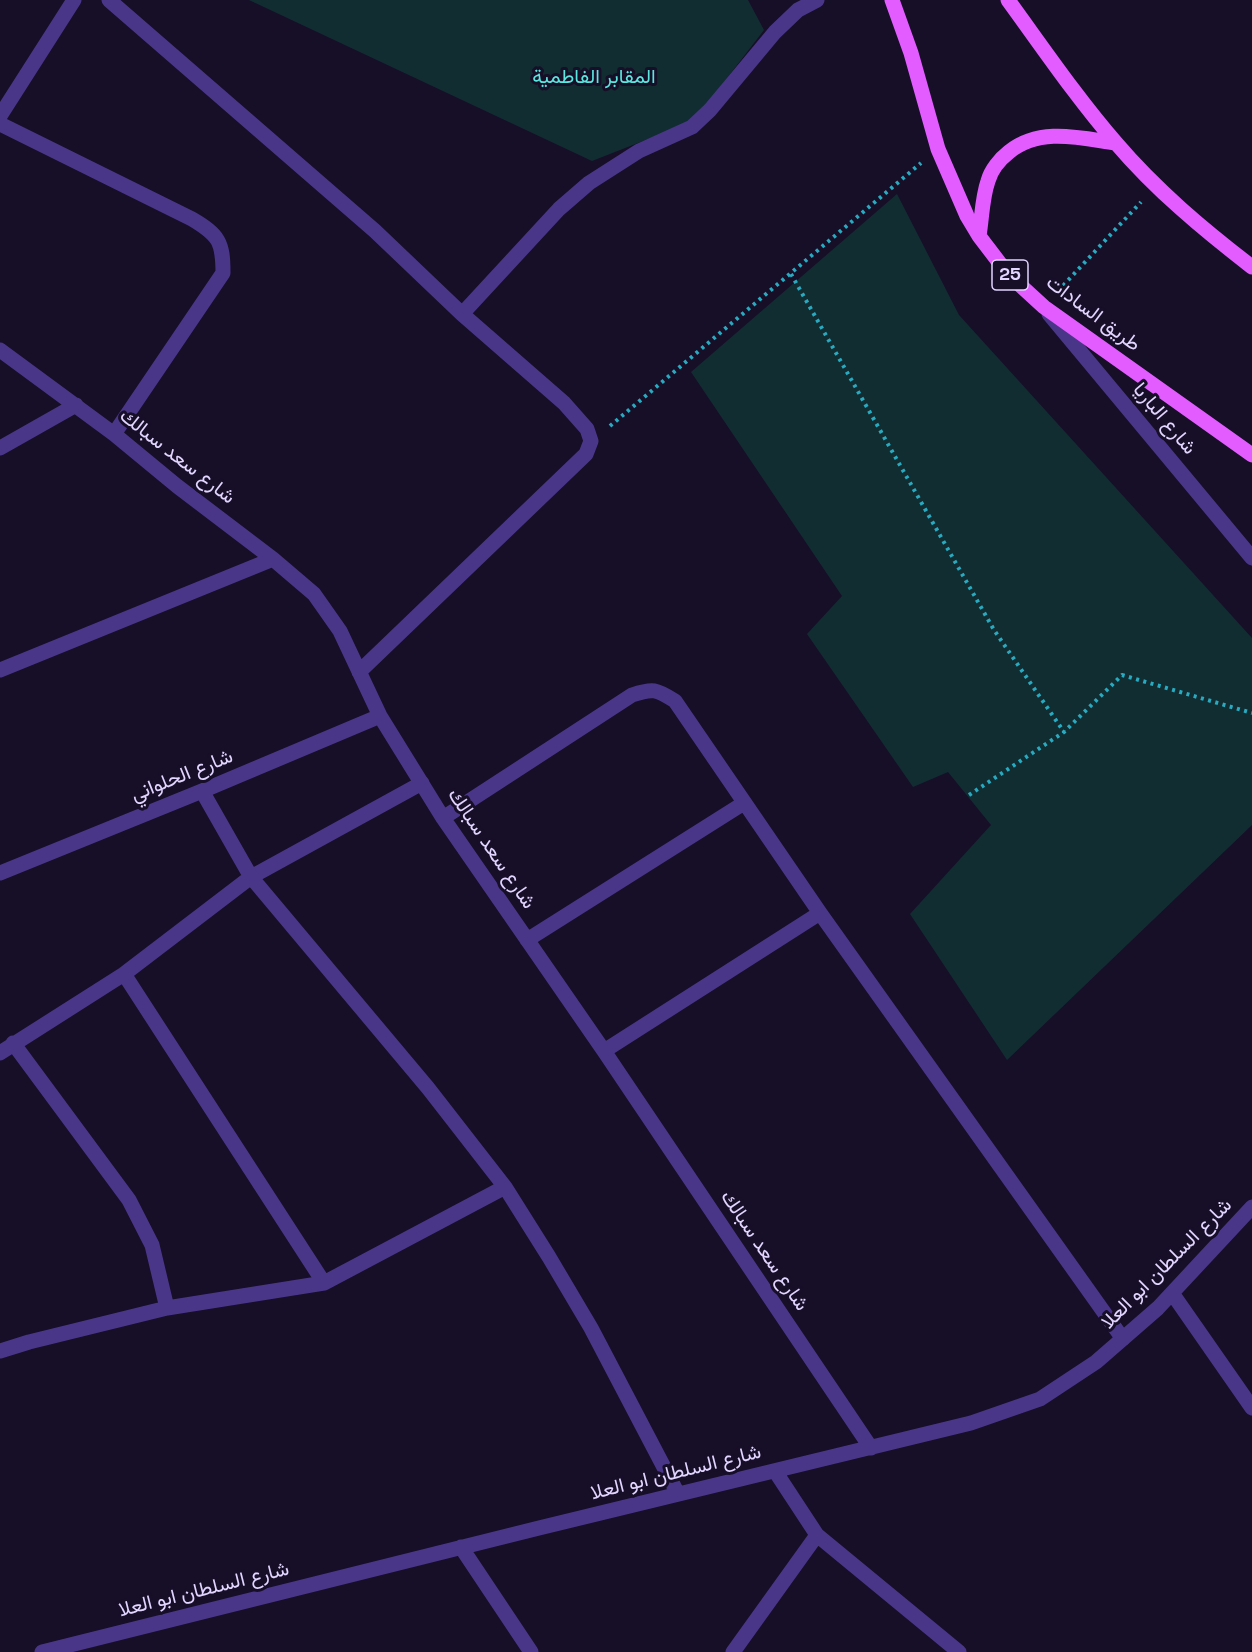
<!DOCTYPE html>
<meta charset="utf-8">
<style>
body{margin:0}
canvas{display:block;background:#170e28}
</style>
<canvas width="1252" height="1652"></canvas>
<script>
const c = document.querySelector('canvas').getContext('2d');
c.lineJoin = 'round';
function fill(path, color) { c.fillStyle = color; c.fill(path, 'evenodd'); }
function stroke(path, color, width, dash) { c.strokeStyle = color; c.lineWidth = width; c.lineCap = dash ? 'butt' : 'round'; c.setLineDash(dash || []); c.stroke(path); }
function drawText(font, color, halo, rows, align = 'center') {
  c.font = font + ' "Space Grotesk",Vazirmatn,sans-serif'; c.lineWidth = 6; c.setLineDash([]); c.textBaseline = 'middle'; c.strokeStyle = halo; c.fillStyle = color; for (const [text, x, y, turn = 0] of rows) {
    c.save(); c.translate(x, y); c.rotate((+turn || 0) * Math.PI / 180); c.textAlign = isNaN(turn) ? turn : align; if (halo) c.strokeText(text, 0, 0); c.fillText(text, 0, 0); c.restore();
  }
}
fill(new Path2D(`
 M249,0h499l16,30 -70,91 -102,40z
 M897,194l62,121 293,323v187l-245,235 -97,-146 81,-89 -43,-53 -35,15 -106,-153 35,-38 -151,-224z`), '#112d32');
stroke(new Path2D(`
 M791,274l203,356 70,102
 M1058,291l83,-89
 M610,426l311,-263
 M969,795l95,-63 58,-57 130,38`), '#28abc0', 4, [3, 4.5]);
stroke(new Path2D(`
 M109,0l266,231 87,83 102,89 23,26 4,12 -5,13 -227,218
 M0,116l74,-116
 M0,124l192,95c27,16 31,23 31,54l-109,161
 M462,314l97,-105 30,-26 50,-32 53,-24 18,-17 65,-78 23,-22 19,-10
 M1049,314l203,244
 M0,350l114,84 63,52 96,73 41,35 26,37 40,85 63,102 161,233 267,397
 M0,448l76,-43
 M0,670l273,-111
 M202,791l49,86 177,211 77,99 44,70 42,71 87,166
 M443,818l189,-123c21,-7 24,-6 43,6l145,212 303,426
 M0,873l202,-82 178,-75
 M527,940l217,-137
 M124,974l200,309
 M13,1043l116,157 23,45 15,63
 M604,1051l216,-138
 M0,1053l124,-79 127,-97 171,-94
 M1172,1293l80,115
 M0,1351l29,-9 138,-34 157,-25 181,-96
 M775,1471l42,64 142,117
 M461,1547l70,105
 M42,1652l497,-124 432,-105 69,-24 56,-37 62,-54 94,-101
 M733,1652l84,-117`), '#4a3689', 15);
stroke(new Path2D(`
 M892,0l19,53 27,96 29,67 12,20 29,38 36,33 208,148
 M1008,0c35,48 69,98 108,143 40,47 88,87 136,124
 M979,236c3,-18 3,-38 9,-55 3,-11 12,-22 21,-29 31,-25 71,-14 106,-9`), '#e25cff', 15);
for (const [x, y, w] of [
 [1010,275,36]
]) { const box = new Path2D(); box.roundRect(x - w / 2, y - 15, w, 30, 4.5); c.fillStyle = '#170e28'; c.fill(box); stroke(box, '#e2d5ff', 1.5); }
drawText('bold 18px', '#e2d5ff', null, [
 ["25",1010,275]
]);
drawText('20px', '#59e7df', '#170e28', [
 ["المقابر الفاطمية",594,78]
]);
drawText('20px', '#e2d5ff', '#170e28', [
 ["طريق السادات",1093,314,37],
 ["شارع الباريا",1164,419,50],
 ["شارع سعد سبالك",177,457,38],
 ["شارع الحلواني",182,776,-22],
 ["شارع سعد سبالك",491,849,56],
 ["شارع سعد سبالك",764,1251,56],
 ["شارع السلطان ابو العلا",1167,1264,-45],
 ["شارع السلطان ابو العلا",676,1473,-14],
 ["شارع السلطان ابو العلا",204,1590,-14]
]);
</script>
